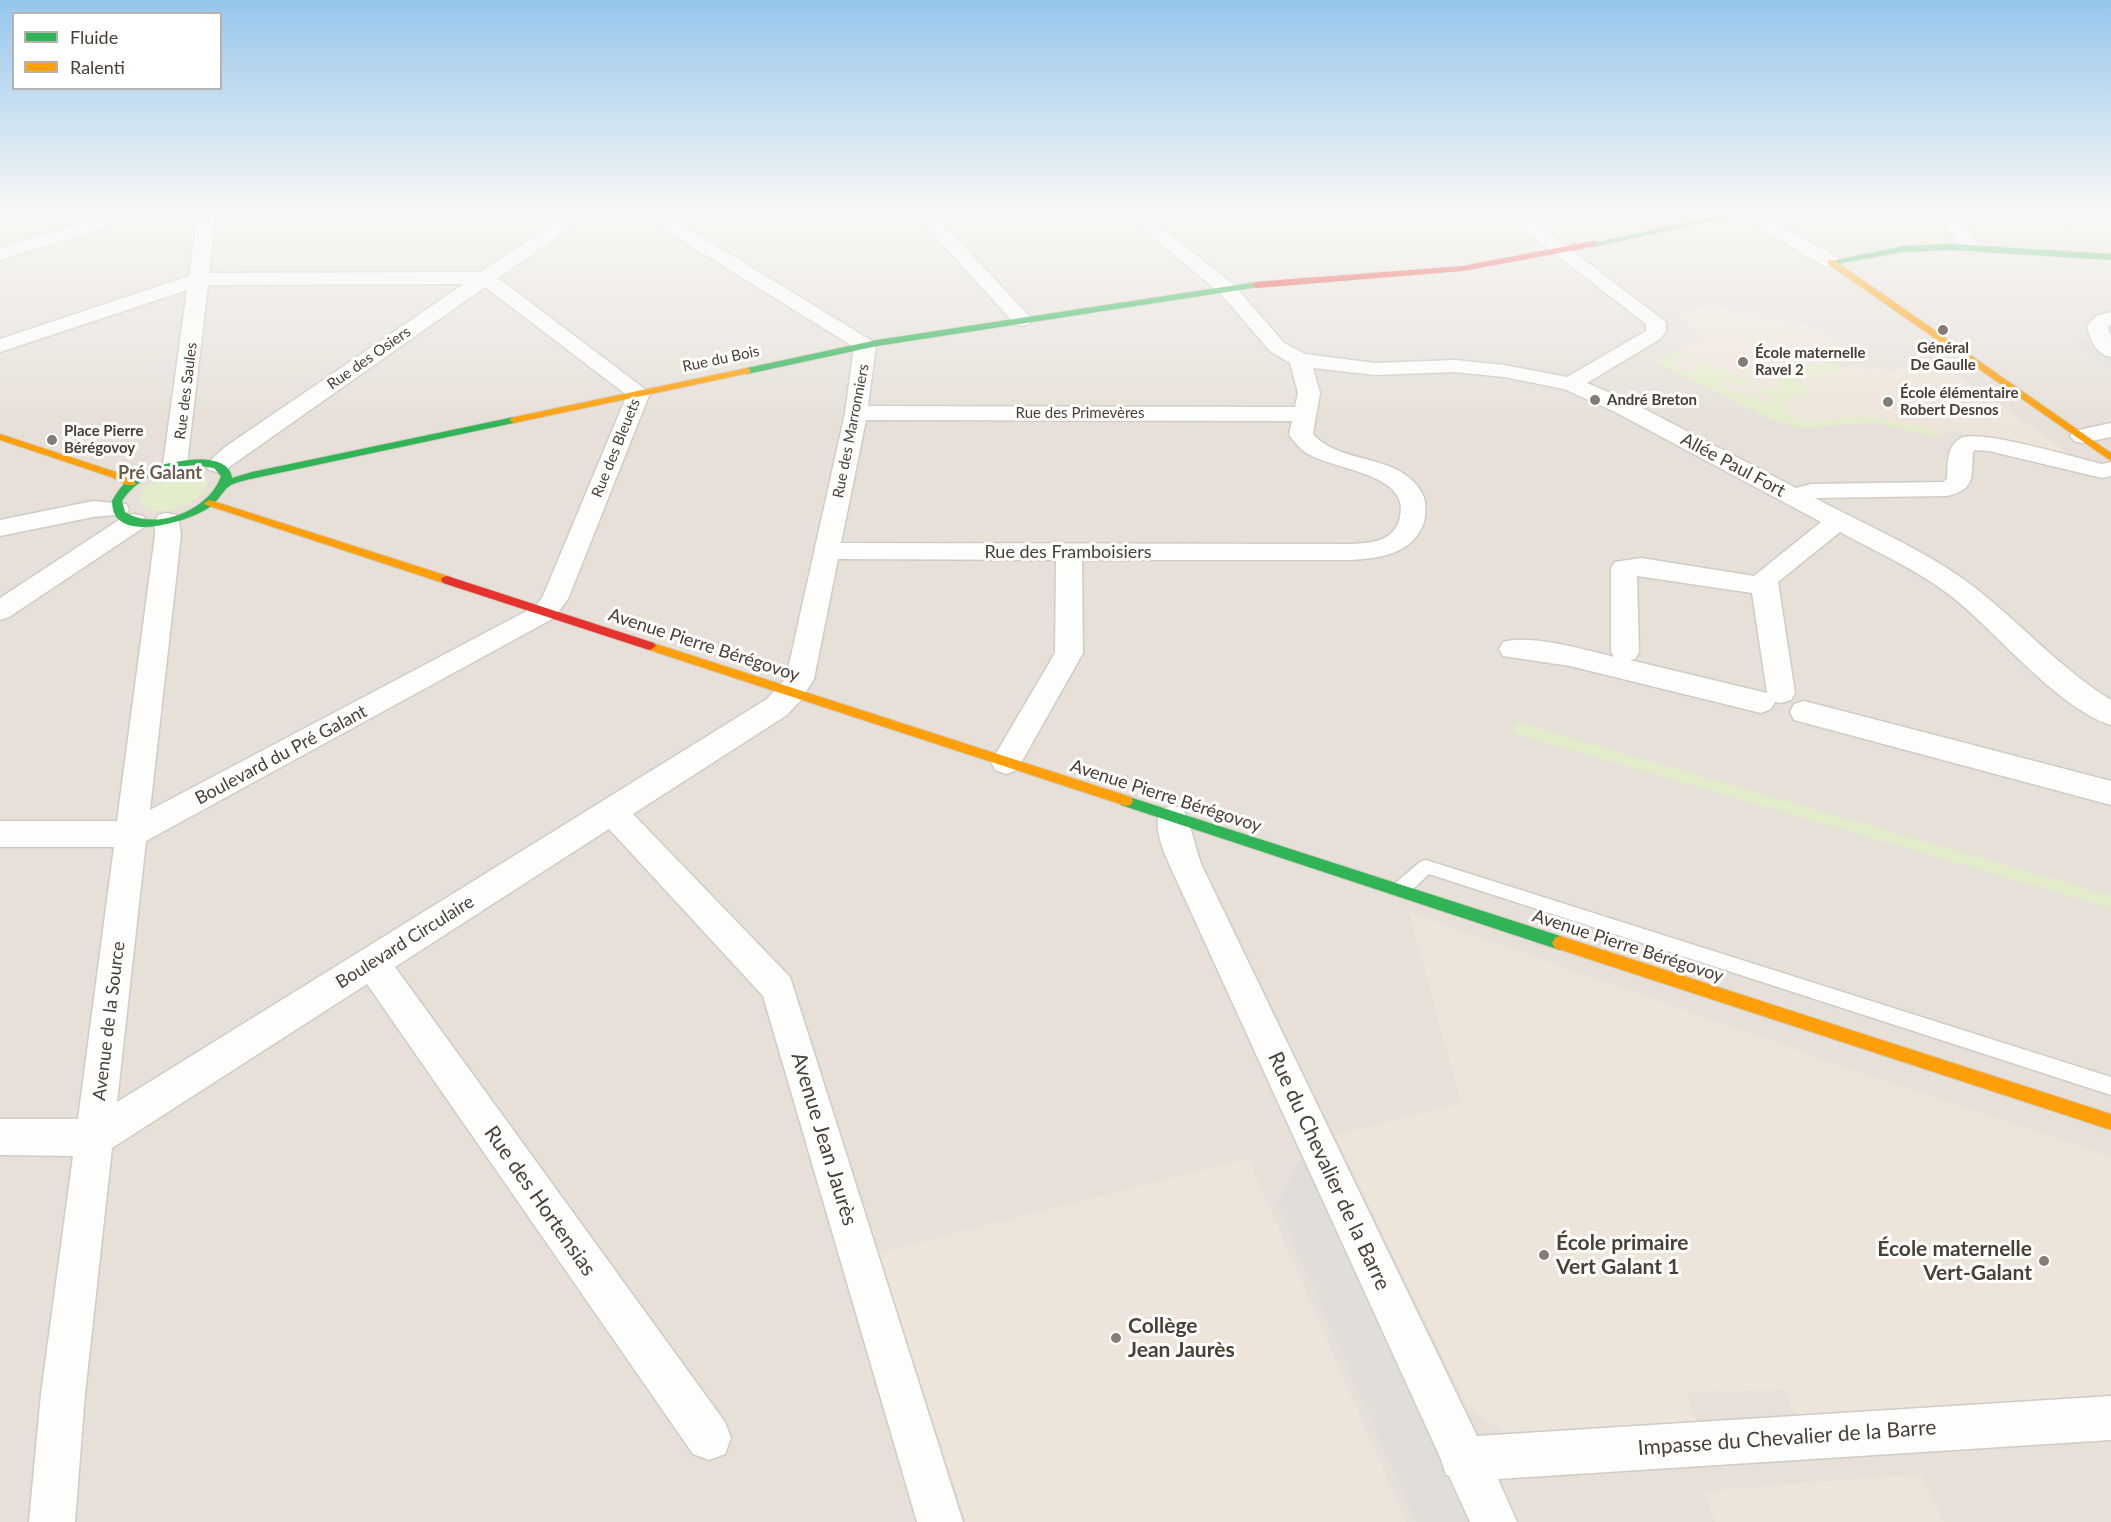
<!DOCTYPE html>
<meta charset="utf-8">
<style>
body{margin:0}
#map{position:relative;width:2111px;height:1522px;overflow:hidden;background:#f2efeb;font-family:Lato,sans-serif}
canvas{display:block}
.legend{position:absolute;left:12px;top:12px;width:210px;height:78px;box-sizing:border-box;background:#fff;border:2px solid #b6b3af;margin:0;padding:8px 10px;list-style:none;font-size:18px;color:#494036}
.legend li{display:flex;align-items:center;gap:12px;height:30px}
.legend b{width:30px;border:2px solid #b6b3af}
</style>
<div id="map">
<canvas width="2111" height="1522"></canvas>
<ul class="legend">
<li><b style="height:8px;background:#30b455"></b>Fluide</li>
<li><b style="height:8px;background:#ff9f0a"></b>Ralenti</li>
</ul>
</div>
<script>
const c = document.querySelector('canvas').getContext('2d');
c.lineJoin = 'round';
function fill(path, color) { c.fillStyle = color; c.fill(path, 'evenodd'); }
function stroke(path, color, width, dash) { c.strokeStyle = color; c.lineWidth = width; c.lineCap = dash ? 'butt' : 'round'; c.setLineDash(dash || []); c.stroke(path); }
function drawText(font, color, halo, rows, align = 'center') {
  c.font = font + ' Lato,sans-serif'; c.lineWidth = 6; c.setLineDash([]); c.textBaseline = 'middle'; c.strokeStyle = halo; c.fillStyle = color; for (const [text, x, y, turn = 0] of rows) {
    c.save(); c.translate(x, y); c.rotate((+turn || 0) * Math.PI / 180); c.textAlign = isNaN(turn) ? turn : align; if (halo) c.strokeText(text, 0, 0); c.fillText(text, 0, 0); c.restore();
  }
}
fill(new Path2D(`
 M0,212h2111v1310h-2111z`), '#e6e0d8');
fill(new Path2D(`
 M1710,305l104,21 35,23 -21,7 1,5 14,7 15,-4 9,6 14,-3 6,4 48,-12 128,90 3,5 -3,2 -113,-26 -10,8 -65,-16 -70,6 -31,-8 -118,-58 39,-22 8,-2 -18,-14 -8,-10z
 M1409,912l408,145 294,100v239l-315,22 -11,-28 -99,2 11,31 -189,11 -41,-27 -132,-272 126,-32z
 M1248,1158l158,364h-440l-88,-269z
 M1921,1474l23,48h-229l-11,-31z`), '#ede5da');
fill(new Path2D(`
 M1673,352l23,6 -9,2 -11,-4 -8,6 26,11 7,-6 -4,-4 4,-2 53,24 -6,2 -26,-9 -4,6 33,14 22,5 2,-7 -14,-4 -2,-4 21,3 6,-26 12,-3 19,4 12,-5 14,7 -48,12 15,11 -26,8c1,39 65,16 88,18 11,1 21,6 32,8 14,2 28,-2 36,13l-65,-16 -70,6 -31,-8 -118,-58z
 M184,473h10l13,6 -1,11c-14,16 -49,31 -67,13 0,-21 28,-28 45,-30z
 M1516,722l595,174v12l-597,-175z`), '#e3edcb');
fill(new Path2D(`
 M2089,339l22,17v13l-24,-16 -12,-13z
 M1308,1145l166,377h-58l-139,-317z`), '#e1deda');
const lane = new Path2D(`
 M1524,212h11l-13,8h-6v-4z
 M1426,860l685,217v18l-682,-221c-10,9 -23,25 -36,21l-2,-5 2,-5 27,-23z`);
const street = new Path2D(`
 M0,212h46l-3,4 -43,5z
 M119,212h27l-3,4 -143,44v-12z
 M198,212h18l-7,61 272,-1 89,-60h20l-3,4 -89,62 152,115 -82,206 -14,19 -408,223 -29,261 650,-403 19,-21 59,-265 9,-66 -211,-131 -3,-4h21l211,129 4,4 -8,61 427,1 3,-14 -8,-30 -20,-12 -50,-58 -98,-81h20l92,73 50,58 21,11 70,9 80,-3 49,5 63,12 79,-46v-7l-145,-112h20l145,110v9l-6,8 -73,44 44,19 165,86 15,-4 132,-2 4,-3c1,-14 -1,-33 14,-41 19,-9 116,20 141,26l9,-2v14l-9,2 -113,-27 -14,-1 -2,2c-2,26 3,37 -26,44l-132,2c50,27 110,52 155,86 49,37 89,84 141,116v25c-54,-17 -114,-93 -160,-129 -34,-26 -74,-44 -111,-64l-62,50 17,111 -4,7 -10,3 -6,-1 -4,7 -10,4 -191,-47 -67,-10 -4,-7 4,-7c27,-8 83,8 111,15l-3,-5v-84l4,-6 26,-4 113,18 67,-54 -206,-110 -51,-23 -60,-12 -49,-5 -80,3 -62,-7 7,25 -7,41c28,32 89,18 110,61 3,7 3,19 1,27 -11,32 -43,36 -72,38h-270l1,93 -66,117 -11,4 -11,-4 -4,-8 64,-109 1,-93 -218,-1 -24,120 -13,21 -14,15 -154,99 157,163 173,545h-46l-154,-526 -154,-167 -214,138 330,455 6,16 -6,16 -16,6 -16,-6 -326,-470 -255,164 -27,246 -10,128h-46l12,-128 32,-238 -73,-1v-36h78l36,-272h-114v-26h117l38,-286v-14l3,-6 9,-2 9,2 3,6 2,14 -31,275 386,-204 7,-10 84,-201 -142,-108 -260,183 -8,2 -8,-2 -4,-5 20,-18 239,-163 -256,1 -21,179 -4,5 -8,2 -8,-2 -4,-5 24,-174 -187,62v-13l189,-63zM866,420l426,1 -3,14c5,6 10,13 16,17 27,19 110,20 94,69 -7,21 -29,22 -47,23l-511,-1zM1637,576l115,17 15,100 -137,-33 5,-1 4,-7z
 M913,212h19l97,104 3,4 -3,4 -7,2 -7,-2z
 M1736,212h21l81,46 3,4 -3,4h-14l-85,-50z
 M1935,212h19l27,36 -2,4h-14l-28,-35z
 M2057,212h18l3,8 -2,4h-14z
 M2111,312v12l-3,3 3,11v19c-15,-3 -21,-17 -24,-31l9,-10z
 M2111,423v14l-29,6 -8,-2 -4,-5 4,-5z
 M93,501l33,3 3,5 -3,5 -33,3 -93,19v-16z
 M134,514l9,2 3,6 -3,6 -134,89 -9,3v-22l125,-82z
 M1804,701l307,80v24l-317,-85 -4,-8 4,-8z
 M1172,806l11,3c9,18 12,39 19,57l275,570 634,-40v44l-613,39 19,43h-47l-21,-46 -3,-1 -6,-18 -270,-591c-7,-17 -18,-40 -9,-57z`);
const fast = new Path2D(`
 M1736,212h14l-157,35 -4,-3z
 M1952,244l159,10v6l-159,-10 -49,2 -72,13 -4,-3 76,-16z
 M1256,282l4,3 -1,2 -382,59 -130,28 -5,-3 5,-3 130,-28z
 M514,417l4,1v4l-263,56c-8,2 -21,4 -27,9 -6,5 -10,14 -18,20 -19,13 -80,33 -95,8 -2,-4 -3,-10 -3,-14 6,-11 13,-20 25,-27 18,-10 91,-29 95,4l20,-6zM192,465l22,3 7,8c-11,34 -65,56 -96,36l-3,-11c16,-25 43,-32 70,-36z
 M1126,796l434,140 5,2 3,5 -3,5 -5,2 -439,-145 -2,-4 2,-4z`);
const slow = new Path2D(`
 M1828,260h6l277,193v8l-283,-197z
 M747,368l3,1v4l-236,50 -5,-3 5,-3z
 M0,434l119,39 17,10 -1,2h-8l-16,-8 -111,-37z
 M210,500l241,77 2,3 -2,3h-8l-237,-78 -2,-2z
 M650,642l481,155 2,4 -2,4 -5,1 -480,-157 -2,-3z
 M1560,936l551,178v16l-556,-182 -3,-5 3,-5z`);
const jam = new Path2D(`
 M1593,241l3,1v4l-133,25 -207,17 -4,-3 4,-3 23,-2 184,-14z
 M447,576l207,67 2,3 -6,4 -4,-1 -203,-66 -2,-3 2,-3z`);
stroke(lane, '#cfcbc7', 3);
stroke(street, '#cfcbc7', 3);
stroke(fast, '#d2ccc2', 2);
stroke(slow, '#d2ccc2', 2);
stroke(jam, '#d2ccc2', 2);
fill(lane, '#fdfdfc');
fill(street, '#fdfdfc');
fill(fast, '#30b455');
fill(slow, '#ff9f0a');
fill(jam, '#e5322d');
const sky = c.createLinearGradient(0, 0, 0, 425);
sky.addColorStop(0, '#96c6ec');
sky.addColorStop(0.5, '#f9f8f6');
sky.addColorStop(1, '#f9f8f600');
c.fillStyle = sky;
c.fillRect(0, 0, 2111, 425);
for (const [x, y, r, color] of [
 [1943,330,6,"#847d75"],
 [1743,362,6,"#847d75"],
 [1595,400,6,"#847d75"],
 [1888,402,6,"#847d75"],
 [52,440,6,"#847d75"],
 [1544,1255,6,"#847d75"],
 [2044,1261,6,"#847d75"],
 [1116,1338,6,"#847d75"]
]) { const dot = new Path2D(); dot.arc(x, y, r, 0, 2 * Math.PI); c.fillStyle = color; c.fill(dot); stroke(dot, '#fff', 2); }
drawText('bold 15px', '#494036', '#fff', [
 ["Général",1943,348,"center"],
 ["De Gaulle",1943,365,"center"],
 ["École maternelle",1755,353],
 ["Ravel 2",1755,370],
 ["École élémentaire",1900,393],
 ["Robert Desnos",1900,410],
 ["André Breton",1607,400],
 ["Place Pierre",64,431],
 ["Bérégovoy",64,448]
], 'left');
drawText('15px', '#494036', '#fff', [
 ["Rue des Osiers",369,358,-35],
 ["Rue du Bois",721,359,-12],
 ["Rue des Saules",186,391,-83],
 ["Rue des Primevères",1080,413],
 ["Rue des Marronniers",851,431,-79],
 ["Rue des Bleuets",616,448,-68]
]);
drawText('18px', '#494036', '#fff', [
 ["Allée Paul Fort",1733,465,28],
 ["Rue des Framboisiers",1068,552],
 ["Avenue Pierre Bérégovoy",704,645,18],
 ["Boulevard du Pré Galant",281,755,-28],
 ["Avenue Pierre Bérégovoy",1166,796,18],
 ["Boulevard Circulaire",405,942,-32],
 ["Avenue Pierre Bérégovoy",1628,946,18],
 ["Avenue de la Source",109,1021,-83]
]);
drawText('bold 18px', '#6c5c4d', '#fff', [
 ["Pré Galant",160,473]
]);
drawText('21px', '#494036', '#fff', [
 ["Avenue Jean Jaurès",824,1139,73],
 ["Rue du Chevalier de la Barre",1329,1171,65],
 ["Rue des Hortensias",540,1201,55],
 ["Impasse du Chevalier de la Barre",1787,1438,-4]
]);
drawText('bold 21px', '#494036', '#fff', [
 ["École primaire",1556,1243],
 ["Vert Galant 1",1556,1267],
 ["École maternelle",2032,1249,"right"],
 ["Vert-Galant",2032,1273,"right"],
 ["Collège",1128,1326],
 ["Jean Jaurès",1128,1350]
], 'left');
</script>
